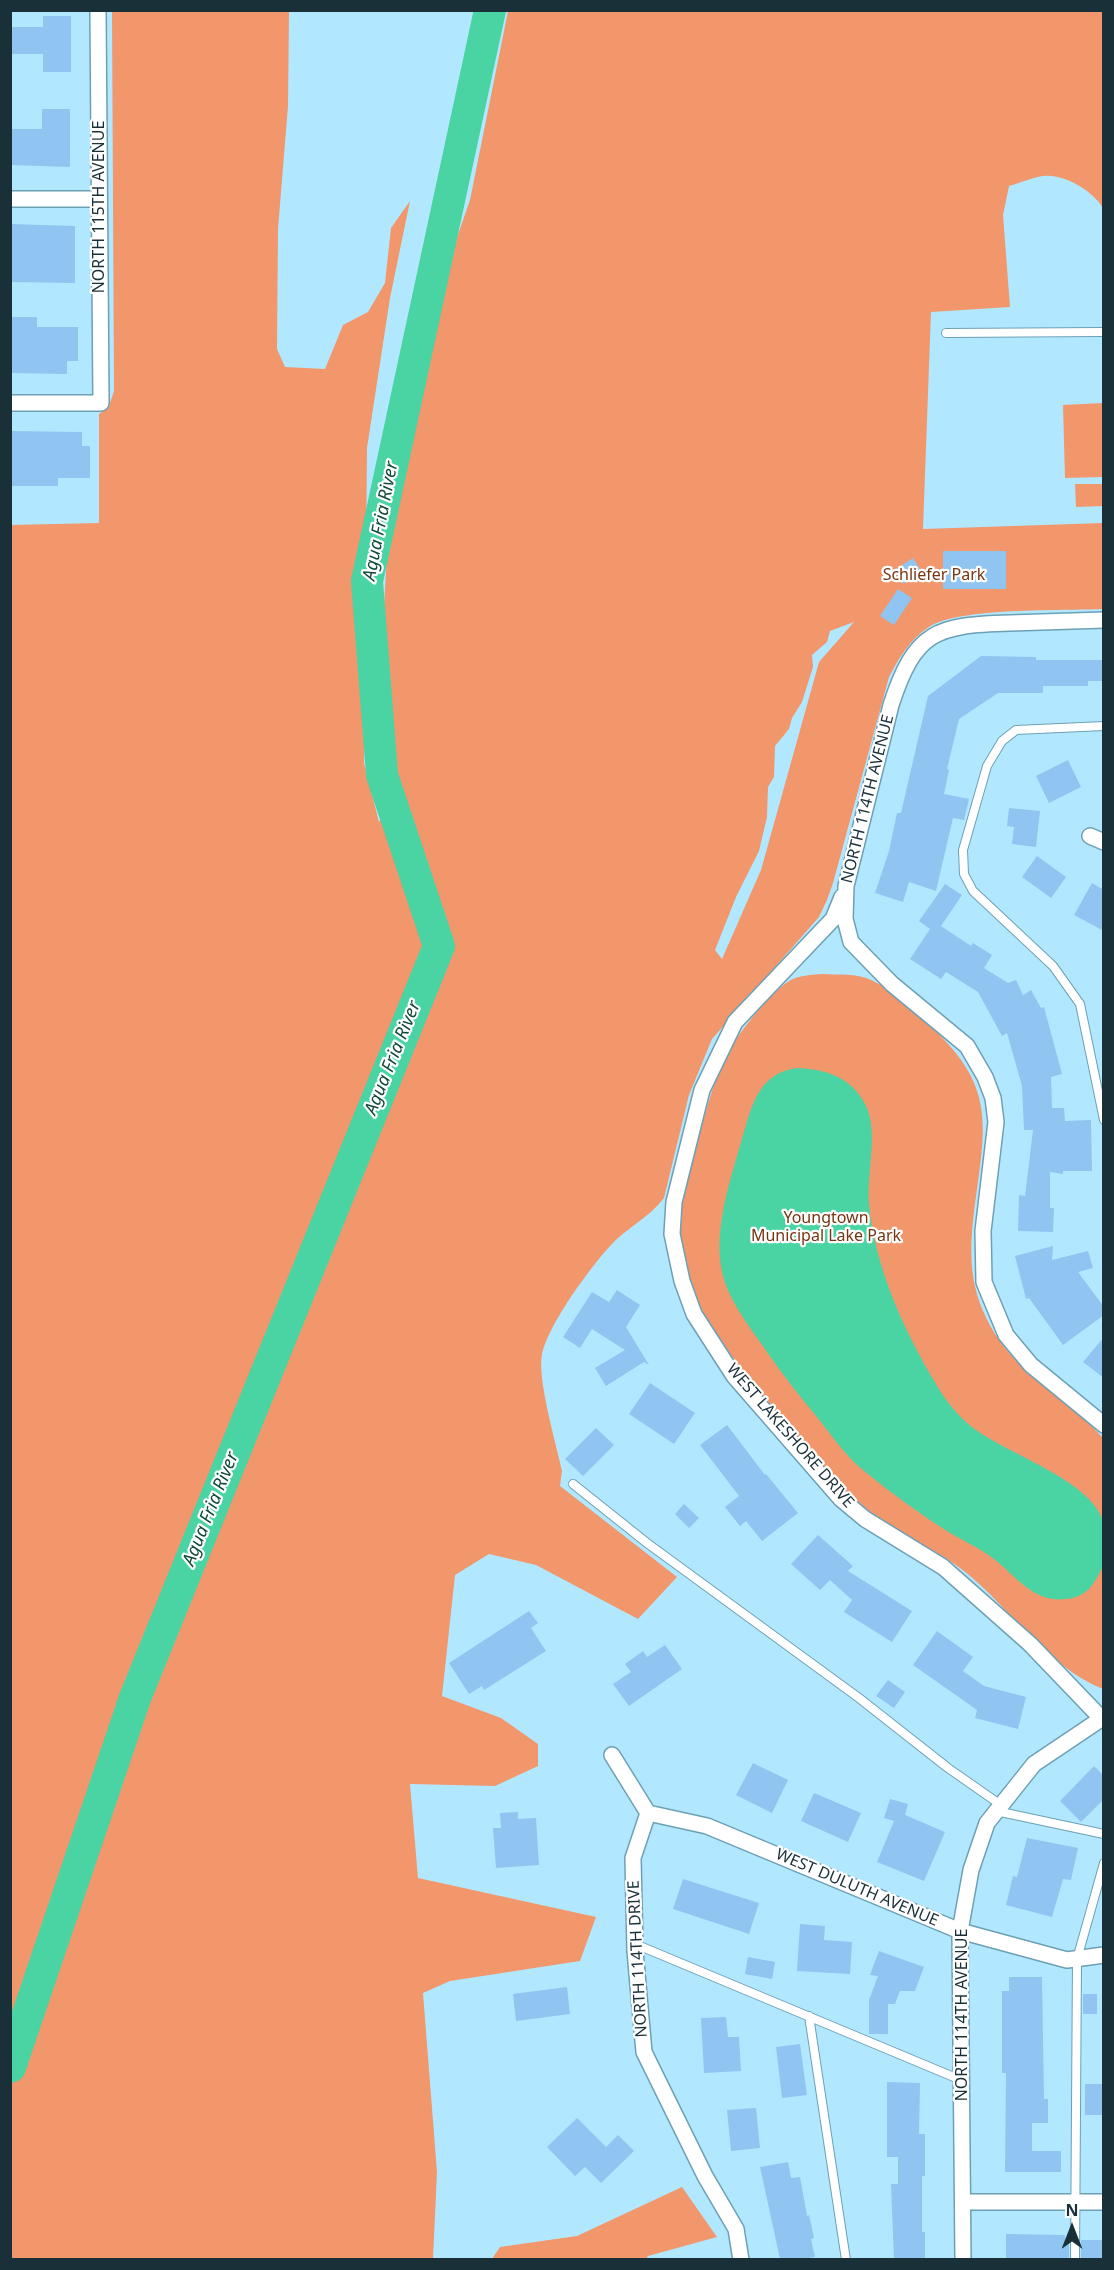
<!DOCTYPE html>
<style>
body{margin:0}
#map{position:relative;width:1114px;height:2270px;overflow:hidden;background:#b2e8ff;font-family:"Noto Sans",sans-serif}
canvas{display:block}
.frame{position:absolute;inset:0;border:12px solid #1a3039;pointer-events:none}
.north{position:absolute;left:1042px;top:2198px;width:60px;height:60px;-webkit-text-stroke:4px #fff;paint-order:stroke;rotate:0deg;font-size:16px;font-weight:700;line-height:24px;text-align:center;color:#1a3039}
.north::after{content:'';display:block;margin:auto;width:21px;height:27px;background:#1a3039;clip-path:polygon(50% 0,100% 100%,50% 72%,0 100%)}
</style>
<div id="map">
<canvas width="1114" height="2270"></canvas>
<div class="frame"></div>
<div class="north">N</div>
</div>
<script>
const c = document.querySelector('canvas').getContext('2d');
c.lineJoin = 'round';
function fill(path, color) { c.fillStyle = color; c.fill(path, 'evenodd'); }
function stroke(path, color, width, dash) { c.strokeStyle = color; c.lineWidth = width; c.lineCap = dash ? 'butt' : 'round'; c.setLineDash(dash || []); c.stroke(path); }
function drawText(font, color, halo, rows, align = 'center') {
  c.font = font + ' "Noto Sans",sans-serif'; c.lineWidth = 4.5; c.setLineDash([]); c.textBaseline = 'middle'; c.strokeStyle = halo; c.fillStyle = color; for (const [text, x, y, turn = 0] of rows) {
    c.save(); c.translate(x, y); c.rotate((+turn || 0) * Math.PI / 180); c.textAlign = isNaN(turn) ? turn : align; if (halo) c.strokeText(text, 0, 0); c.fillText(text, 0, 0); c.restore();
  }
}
fill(new Path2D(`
 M112,11h177l-1,95 -10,123 -1,120 8,18 40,2 18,-44 25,-13 17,-29 6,-55 19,-27 -20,97 -23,150 -3,315 15,59 15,-24 -10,-191 10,-179 20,-44 8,-46 48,-138 38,-189h595v197c-10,-16 -32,-30 -52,-32 -12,-2 -30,7 -42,10l-6,29 7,92 -79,5 -8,217 180,-6v86c-39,2 -144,-2 -174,18 -19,12 -30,31 -40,50l-56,206 -6,17 -8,17 -107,122 -23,56 -25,103c-15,20 -38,30 -54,48 -21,23 -62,79 -68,108 -5,25 14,89 20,117l-2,15 117,91 -39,42 -102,-54 -47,-11 -34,21 -13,121 59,22 37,26v22l-43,20 -85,-2 8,94 178,39 -16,44 -130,20 -27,12 14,179 -4,87h-422l-1,-1734 89,-2v-109l10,-8 5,-15zM854,622l-35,40 -58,208 -39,89 -7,-9 21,-53 23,-46 8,-34 1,-30 6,-10 1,-31 14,-17 3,-11 10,-16 11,-35 -1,-12 15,-13 3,-11z
 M1103,403v74l-38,1 -2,-73z
 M1075,484h28v22l-27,1z
 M822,974c15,1 35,-1 49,6 19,8 36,26 51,39 80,68 62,109 51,202 -3,28 -3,58 8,85 26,66 79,84 122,132v251c-55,-22 -90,-77 -134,-114 -31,-26 -70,-39 -101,-65 -35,-28 -64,-64 -91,-98 -42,-52 -95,-108 -97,-178 -1,-30 8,-57 16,-85 7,-28 14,-55 25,-83 8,-22 48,-73 68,-85 10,-6 22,-6 33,-7z
 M682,2187l35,50 -69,19 -2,3h-154l8,-12 77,-11z`), '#f2966c');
fill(new Path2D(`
 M796,1068c30,1 56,9 70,38 13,27 0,70 3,99 6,62 35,126 67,179 9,16 22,32 36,43 34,27 118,52 131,94 2,6 1,15 1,21 0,10 1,20 -3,28 -7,14 -14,25 -29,28 -40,9 -57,-26 -85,-44 -12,-8 -25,-14 -37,-21 -30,-19 -59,-40 -87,-63 -16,-13 -29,-31 -42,-48 -18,-22 -36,-44 -52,-67 -14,-21 -32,-43 -42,-67 -19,-47 3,-106 16,-153 9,-31 16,-61 53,-67z`), '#4ad4a3');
stroke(new Path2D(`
 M10,2067l125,-369 304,-752 -57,-171 -15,-194 123,-571`), '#4ad4a3', 32);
fill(new Path2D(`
 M43,16h28v56h-28v-18h-33v-27h33z
 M42,109h28v58l-60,-2v-36h32z
 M10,224l65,2v57l-65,-1z
 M10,317h27v10h41v34h-11v13l-57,-1z
 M10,431l72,1v14h8v32h-32v8h-48z
 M943,551h63v38h-63z
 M913,558l9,14 -19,12 -9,-14z
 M898,589l14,9 -18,27 -14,-9z
 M981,656l55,1v3h68v21h-16v5h-45v7h-45l-39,26 -12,50 2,1 -5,24 25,5 -5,21 -11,-2 -17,73 -27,-9 -6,20 -28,-9 14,-42 8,-38h4l27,-117z
 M1068,760l13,27 -32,16 -13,-27z
 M1009,808l31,3 -4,36 -24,-3 2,-17 -7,-1z
 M1037,856l29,21 -15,21 -29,-21z
 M1092,883l12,7v41l-30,-16z
 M945,884l17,11 -21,31 30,20 2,-3 19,12 -8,13 24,15 8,-3 7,15 8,-5 10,18 3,-1 18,67 -11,3 1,31h12l1,13 26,-1 1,51h-29v3l-13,-2v36h4l-1,24 -35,-1 1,-36 6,1 8,-66h-9l-2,-44 -15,-53 -5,3 -24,-44 -32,-20 -5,7 -31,-20 20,-30 -11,-8z
 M1053,1246l-1,14 36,-9 5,17 -15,4 26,35v8l-41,30 -34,-47 -3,1 -11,-43z
 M617,1290l23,15 -14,22 23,38 -5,-3 -38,24 -11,-18 30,-18 -33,-21 -12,19 -17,-11 29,-45 17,10z
 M1104,1337v41l-21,-16z
 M650,1383l45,30 -21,31 -45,-30z
 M727,1425l38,50 1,-1 32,39 -36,28 -16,-20 -6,5 -15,-19 14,-11 -39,-51z
 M596,1428l18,17 -31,31 -18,-17z
 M684,1504l15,14 -10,10 -14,-14z
 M818,1535l35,31 -5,5 64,40 -20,31 -48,-30 8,-12 -22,-20 -10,10 -29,-26z
 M529,1611l9,12 -7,5 15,23 -62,39 -2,-4 -13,8 -20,-31z
 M937,1631l36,26 -10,14 21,15 42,11 -8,32 -43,-11 2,-8 -64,-45z
 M665,1645l17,24 -53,37 -16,-22 18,-12 -6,-8 18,-13 4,6z
 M888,1680l17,12 -11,16 -18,-12z
 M753,1763l35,17 -16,33 -36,-18z
 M1094,1766l10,10v23l-23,23 -21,-21z
 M814,1793l47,20 -13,29 -47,-21z
 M890,1799l18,5 -3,11 40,17 -21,49 -47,-19 17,-41 -10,-3z
 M518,1812v7l18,-1 3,47 -43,3 -3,-40h8l-1,-15z
 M1027,1838l51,10 -7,32 -8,-1 -11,38 -46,-12 7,-29 4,1z
 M683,1879l76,24 -10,31 -76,-25z
 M800,1924l25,2 -1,14 28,2 -2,32 -53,-3z
 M879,1951l45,16 -9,24h-15l-5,13h-7v30h-19v-34l9,-24 -8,-1z
 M748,1957l27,5 -3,17 -27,-5z
 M1009,1977h33l2,122h4v24h-16v28h29v21h-56l1,-99h-4v-82h7z
 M567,1987l3,27 -54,7 -3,-27z
 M1083,1994h14v20h-14z
 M726,2017l2,20h11l2,34 -37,2 -3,-55z
 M800,2044l7,51 -25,3 -6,-51z
 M887,2082l33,1 -1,51h6v42h-3v56h3v27h-31l-3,-75h7v-27h-11z
 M1085,2084h19v31h-19z
 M756,2108l4,40 -29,3 -4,-41z
 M577,2118l29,29 12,-12 16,16 -33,32 -16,-16 -10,9 -28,-29z
 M788,2162l3,16 9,-1 7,39 2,-1 5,23 -3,1 4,18 -13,2h-22l-20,-92z
 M1006,2234l59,1v5h4v19h-63z
 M1081,2240h23v19h-23z`), '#90c4f1');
const service = new Path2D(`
 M946,333l155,-1
 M1104,726l-88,4 -14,11 -15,25 -24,84 1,24 9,17 80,75 27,38 24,116
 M573,1484l74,59 212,155 89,70 53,37
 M996,1811l108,23
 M635,1944l326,136
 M809,2016l37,244
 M1075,2260l2,-301 27,-96`);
const minor = new Path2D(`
 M10,199h89
 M10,403h91l-3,-393
 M1104,620c-32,1 -63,2 -94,3 -74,2 -95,8 -119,82l-45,181 -1,33 6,23 41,42 75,62 18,31 8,21 3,24 -13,109 1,51 22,53 25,30 73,60
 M1090,836l14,6
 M842,897l-9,22 -98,103 -33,68 -28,112 -2,32 10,47 12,33 40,62 107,123 24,20 78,48 87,77 71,74
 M612,1755l36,58 -15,45 2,93 9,101 61,124 31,53 5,31
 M648,1813l59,13 253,105 107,29 37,-5
 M963,2202h141
 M963,2260l-3,-329 11,-61 16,-47 47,-59 70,-47`);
stroke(service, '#6ca0b5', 10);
stroke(minor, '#6ca0b5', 18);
stroke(service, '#fff', 8);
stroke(minor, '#fff', 15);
drawText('16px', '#1a3039', '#fff', [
 ["NORTH 115TH AVENUE",99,207,-90],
 ["NORTH 114TH AVENUE",868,799,-76],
 ["WEST LAKESHORE DRIVE",790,1436,49],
 ["WEST DULUTH AVENUE",857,1888,23],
 ["NORTH 114TH DRIVE",638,1959,-93],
 ["NORTH 114TH AVENUE",962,2015,-90]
]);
drawText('16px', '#763512', '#fff', [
 ["Schliefer Park",934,575],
 ["Youngtown",826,1218],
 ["Municipal Lake Park",826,1236]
]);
drawText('italic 18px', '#114a36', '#fff', [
 ["Agua Fria River",381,521,-79],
 ["Agua Fria River",393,1058,-68],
 ["Agua Fria River",211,1509,-68]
]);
</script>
